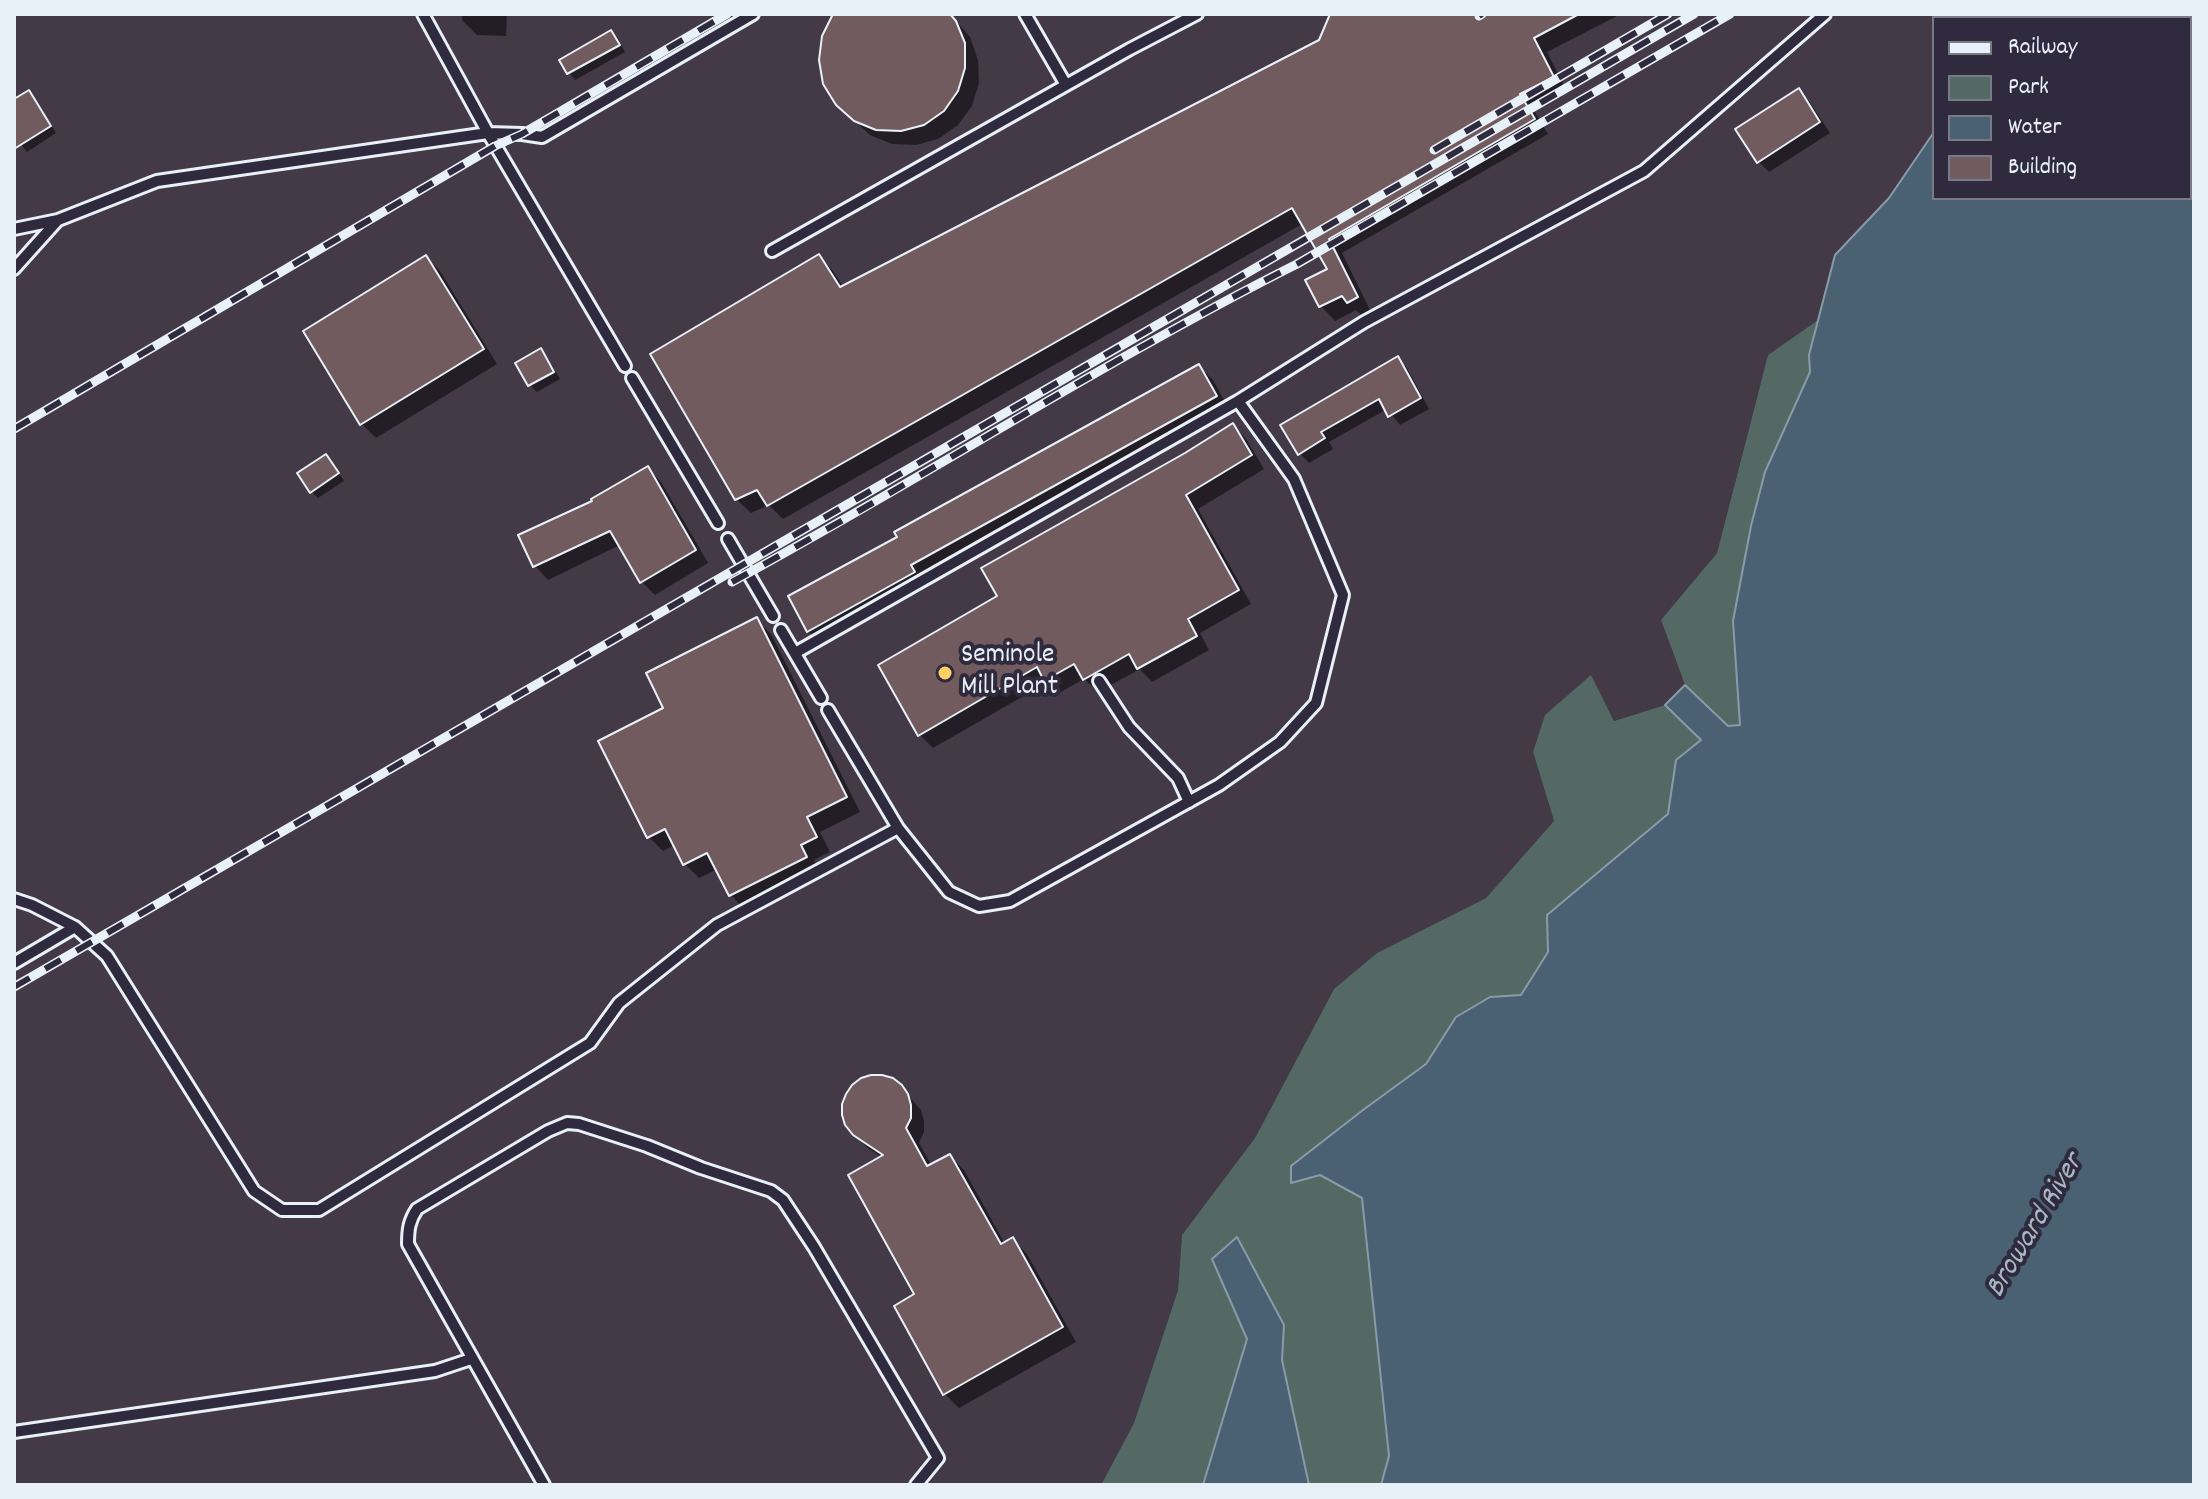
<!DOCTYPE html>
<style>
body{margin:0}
#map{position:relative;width:2208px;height:1499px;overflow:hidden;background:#2f2a3d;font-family:Dekko,sans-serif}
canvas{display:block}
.frame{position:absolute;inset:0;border:16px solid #e8f1f8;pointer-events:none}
.legend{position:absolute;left:1932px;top:16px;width:260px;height:184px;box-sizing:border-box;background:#2f2a3d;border:2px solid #797a88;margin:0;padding:10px 14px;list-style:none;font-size:24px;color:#e8f1f8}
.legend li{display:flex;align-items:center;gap:16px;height:40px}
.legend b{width:40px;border:2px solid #797a88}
</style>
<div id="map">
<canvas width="2208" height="1499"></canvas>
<div class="frame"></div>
<ul class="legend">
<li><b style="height:10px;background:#e8f1f8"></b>Railway</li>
<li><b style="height:22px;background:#546964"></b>Park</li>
<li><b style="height:22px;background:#496173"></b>Water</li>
<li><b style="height:22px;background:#715b5f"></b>Building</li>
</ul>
</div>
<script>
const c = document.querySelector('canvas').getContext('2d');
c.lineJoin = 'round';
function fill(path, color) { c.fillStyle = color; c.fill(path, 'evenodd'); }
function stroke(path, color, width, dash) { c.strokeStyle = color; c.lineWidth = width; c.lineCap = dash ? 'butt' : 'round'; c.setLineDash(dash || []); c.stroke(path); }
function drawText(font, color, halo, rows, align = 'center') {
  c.font = font + ' Dekko,sans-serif'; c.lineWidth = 8; c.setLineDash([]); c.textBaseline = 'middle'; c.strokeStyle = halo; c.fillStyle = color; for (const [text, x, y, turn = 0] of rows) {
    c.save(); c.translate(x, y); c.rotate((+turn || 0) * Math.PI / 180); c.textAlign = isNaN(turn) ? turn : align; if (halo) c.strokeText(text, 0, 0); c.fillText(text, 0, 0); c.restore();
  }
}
fill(new Path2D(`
 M14,14h2020l-2,4h-98v114l-45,66 -54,57 -17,65 -50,35 -51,198 -56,67 24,65 -20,20 -51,16 -23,-45 -58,76 21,69 -68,77 -109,55 -43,36 -79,149 -73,97 -4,55 -44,133 -33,62h-1087z`), '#433947');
fill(new Path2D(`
 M1818,320l-9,35 1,17 -45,100 -14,54 -18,95 8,104 -13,1 -43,-41 -24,-65 56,-67 51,-198z
 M1591,675l23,46 51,-16 36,35 -25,20 -8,54 -121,101 1,37 -27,44 -31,1 -34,20 -30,47 -63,46 -72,56 29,9 42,22 27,259 -8,29h-72l-27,-125 2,-35 -72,-66 35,80 -44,146h-102l33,-62 44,-133 4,-55 73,-97 79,-149 43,-36 109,-55 68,-77 -21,-69 12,-37z`), '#546964');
const water = new Path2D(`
 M2072,14h122v1471h-813l8,-29 -27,-258 -42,-23 -29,8v-17l72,-56 63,-46 30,-47 34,-20 31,-2 27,-43 -1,-37 121,-101 8,-54 25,-20 -36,-35 20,-20 43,41 12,-1 -7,-104 18,-95 14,-54 45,-100 -1,-17 26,-100 54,-57 45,-66v66h256v-180h-123z
 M1237,1237l47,88 -2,35 27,125h-106l44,-146 -35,-80z`);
fill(water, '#496173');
stroke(water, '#899ba8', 2);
fill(new Path2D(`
 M462,14h45l-1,22 -29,-1 -15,-15z
 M836,14h114l20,23 8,23 1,23 -7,23 -14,19 -20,14 -22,6 -24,-1 -22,-9 -17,-16z
 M1332,14h289l-74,38 20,40 -34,17 15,25 -206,119 29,59 -8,5 -7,-7 -21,11 -14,-15 -13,-25 22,-11 -26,-47 -521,296 -14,-14 -18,8 -15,-14 83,-243 14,15 11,17 477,-246z
 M611,33l7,6 7,13 -50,28 -6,-7 -8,-13z
 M1799,90l10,11 21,32 -61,39 -11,-11z
 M28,92l7,7 21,34 -29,19 -13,-17v-34z
 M426,257l14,14 57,93 -121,74 -14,-14z
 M540,350l7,7 13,22 -23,13 -7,-7 -12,-21z
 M1398,359l9,9 22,41 -29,16 -13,-16 -58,33 4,7 -24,14 -9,-10 -17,-28z
 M1199,366l14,14 17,31 -306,169 4,7 -105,58 -15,-14z
 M1233,425l13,14 18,30 -66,40 53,95 -51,29 9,17 -57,32 -12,-13 -42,23 -14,-13 -25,14 -11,-11 -115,66 -13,-13 -40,-69 120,-69z
 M332,463l12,18 -26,17 -6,-6z
 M648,468l13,14 47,81 -53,32 -14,-14 -21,-36 -72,35 -13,-14 -14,-30 74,-34z
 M756,620l15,14 89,178 -40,20 10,20 -16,8 6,12 -75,38 -14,-15 -13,-26 -19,9 -14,-14 -10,-19 -12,6 -14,-14 17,-128z
 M900,1086l21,24 3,11v11l-5,11 13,23 18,-10 14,14 41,74 8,-4 14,14 49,88 -117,66 -14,-14 -63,-237 -13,-8 -15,-15z`), '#0007');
const building = new Path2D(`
 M833,14h117l6,7 9,22v25l-7,23 -14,20 -20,14 -23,6 -25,-1 -22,-9 -18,-16 -13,-21 -4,-24 3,-24z
 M1330,14h249l-45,24 20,39 -34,17 15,25 -206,120 29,58 -11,6 -5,-7 -23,11 -14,-27 22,-11 -35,-61 -525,298 -10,-16 -22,10 -85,-146 169,-100 21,33 479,-247z
 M611,30l9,15 -53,29 -8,-14z
 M1799,88l21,34 -63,41 -22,-34z
 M29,90l22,36 -37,23v-50z
 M426,255l58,94 -124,76 -57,-94z
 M541,348l13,24 -26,14 -13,-23z
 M1398,356l23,42 -33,19 -9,-18 -58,33 4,6 -27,17 -18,-30z
 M1199,364l18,32 -306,169 4,7 -108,60 -19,-36 109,-59 -3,-5z
 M1233,423l19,32 -66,40 53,95 -51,29 9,17 -60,33 -8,-15 -46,26 -9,-16 -30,17 -7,-14 -119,69 -40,-71 119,-69 -16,-28 204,-115z
 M326,454l13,19 -29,20 -13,-20z
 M648,466l48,84 -56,33 -30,-52 -77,36 -15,-32 74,-34 -1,-2z
 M757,617l90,180 -40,20 10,20 -16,8 6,12 -78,39 -22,-43 -24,12 -18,-36 -18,9 -49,-97 65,-33 -17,-35z
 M871,1075h11l11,3 9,7 6,9 3,11v13l-5,10 21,38 23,-12 51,90 12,-7 50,90 -120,68 -49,-89 20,-12 -66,-119 35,-20 -30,-20 -8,-10 -3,-10v-11l4,-10 6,-9 9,-7z`);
fill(building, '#715b5f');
stroke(building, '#e8f1f8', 2);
const lane = new Path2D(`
 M423,14l65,119 137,233
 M1025,14l41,71
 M14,229l44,-9
 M772,251l358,-202 67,-35
 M14,269l44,-49 99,-39 331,-48 34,1 20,3 211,-123
 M632,378l86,145
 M728,539l45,77
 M781,630l40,68
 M795,653l443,-252
 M1099,681l30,46 49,51 11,24
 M898,828l51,64 30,14 31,-5 209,-116 61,-43 36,-39 27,-108 -49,-116 -56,-78 126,-79 280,-151 181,-157
 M14,899l18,6 43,22
 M14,963l61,-36 32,29 147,235 28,19h37l271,-167 29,-40 98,-78 181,-97 -70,-118
 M14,1432l421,-61 36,-12
 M544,1485l-136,-241c0,-14 1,-23 9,-35l131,-78 19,-8 12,1 68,22 54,22 70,23 12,9 31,47 124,211 -22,27`);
stroke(lane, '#e8f1f8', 16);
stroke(lane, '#2f2a3d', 10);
const rail = new Path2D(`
 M1479,16l3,-2
 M1434,150l234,-136
 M14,429l481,-283 27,-12 205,-120
 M732,582c190,-103 372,-221 565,-318l433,-250
 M14,987l1680,-973`);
stroke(rail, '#e8f1f8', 9);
stroke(rail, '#2f2a3d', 6, [18]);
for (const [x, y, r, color] of [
 [945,673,8,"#ffd166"]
]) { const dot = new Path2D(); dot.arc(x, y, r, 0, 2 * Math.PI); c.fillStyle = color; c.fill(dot); stroke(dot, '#2f2a3d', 3); }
drawText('28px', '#e8f1f8', '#2f2a3d', [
 ["Seminole",961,657],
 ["Mill Plant",961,689]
], 'left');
drawText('italic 30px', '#a8b7c3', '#2f2a3d', [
 ["Broward River",2037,1227,-59]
]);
</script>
